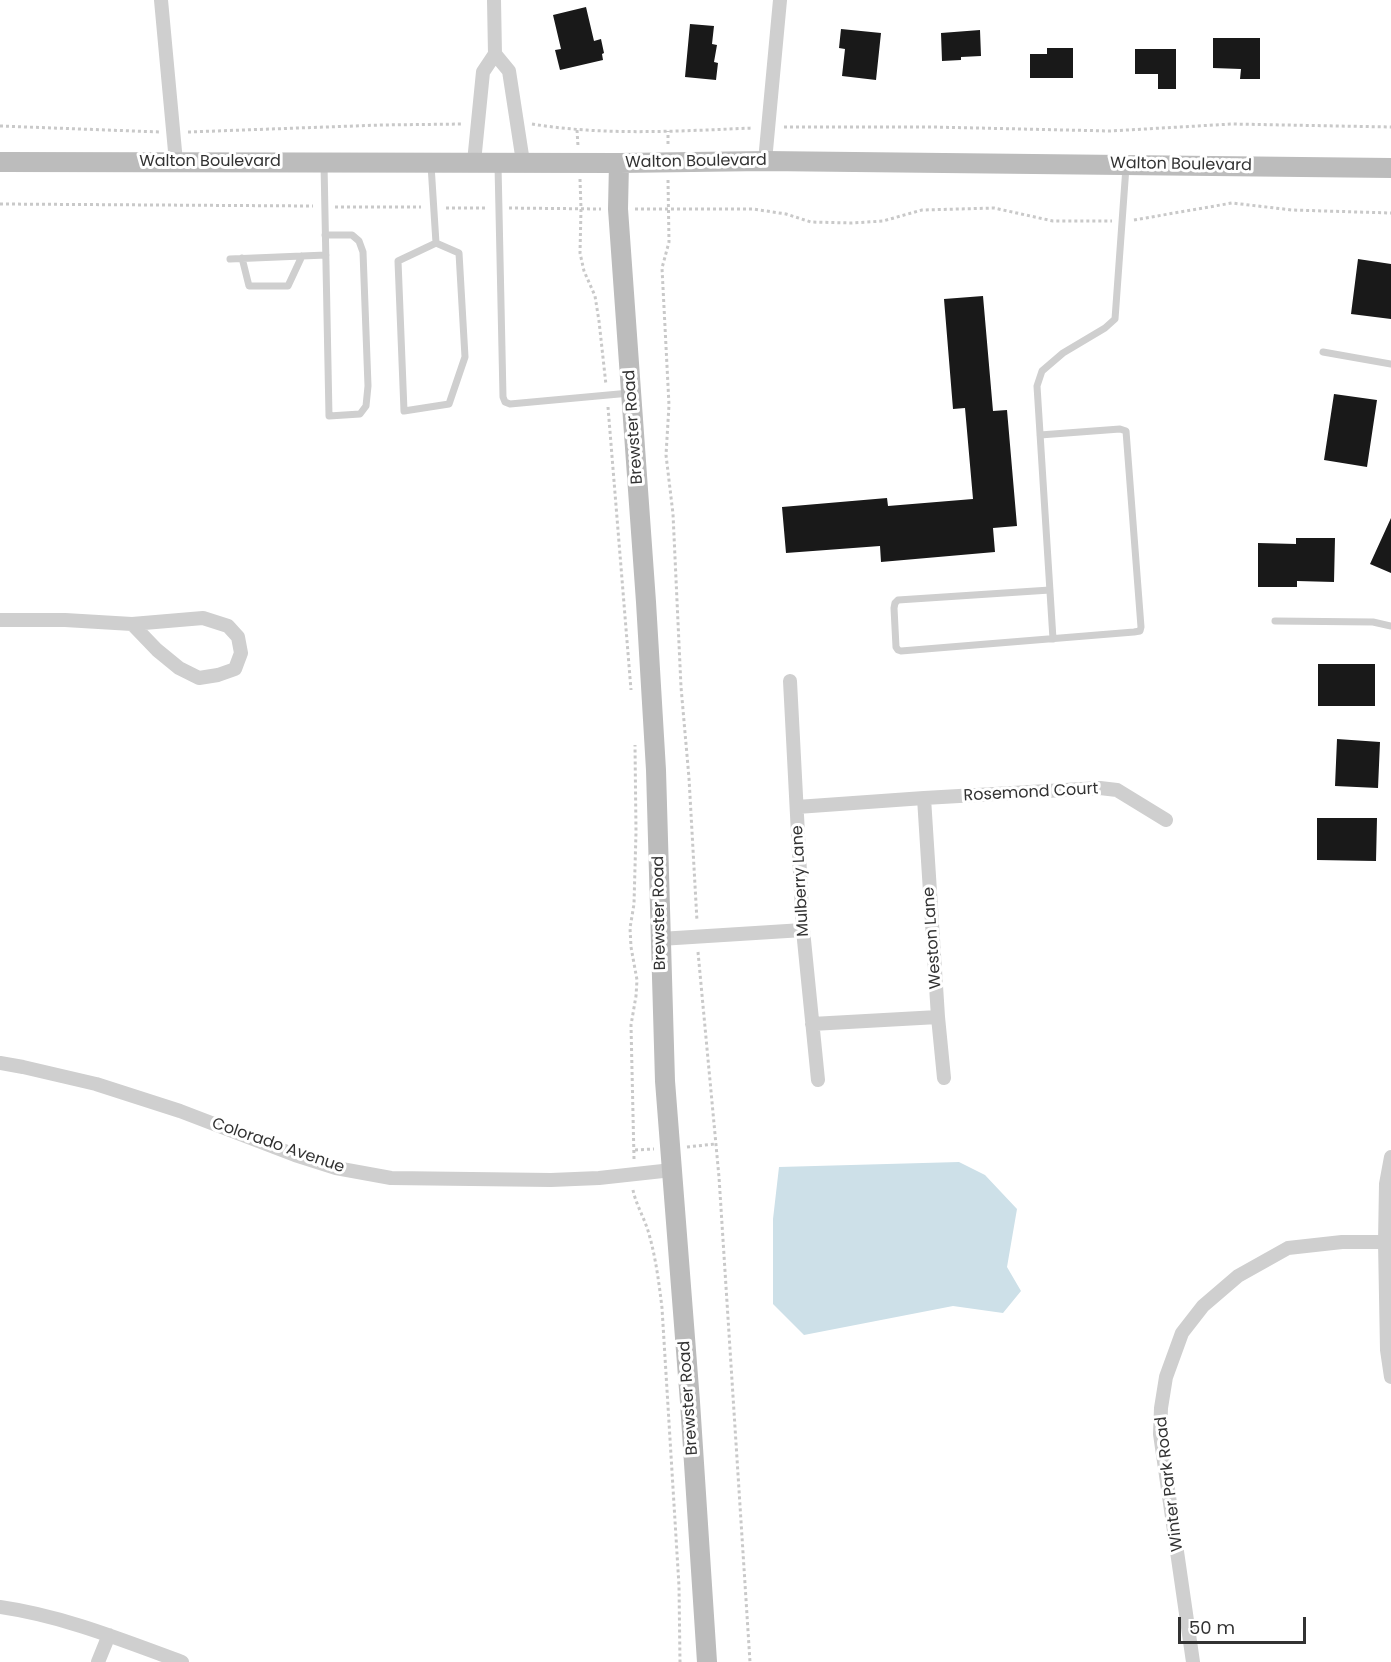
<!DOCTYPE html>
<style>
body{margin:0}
#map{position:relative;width:1391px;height:1662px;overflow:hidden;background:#fff;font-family:Poppins,sans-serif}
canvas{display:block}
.scale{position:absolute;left:1178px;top:1617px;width:128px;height:27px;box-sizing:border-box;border:3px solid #323232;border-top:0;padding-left:8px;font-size:18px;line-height:21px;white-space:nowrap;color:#323232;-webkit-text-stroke:4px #fff;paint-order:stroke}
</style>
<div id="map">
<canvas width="1391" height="1662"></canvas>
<div class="scale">50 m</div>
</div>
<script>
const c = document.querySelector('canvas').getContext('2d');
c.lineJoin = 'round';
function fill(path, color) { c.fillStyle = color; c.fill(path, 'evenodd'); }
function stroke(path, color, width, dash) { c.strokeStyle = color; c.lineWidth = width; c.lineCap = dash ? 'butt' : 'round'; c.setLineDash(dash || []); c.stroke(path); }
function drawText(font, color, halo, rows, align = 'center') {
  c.font = font + ' Poppins,sans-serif'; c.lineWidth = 6; c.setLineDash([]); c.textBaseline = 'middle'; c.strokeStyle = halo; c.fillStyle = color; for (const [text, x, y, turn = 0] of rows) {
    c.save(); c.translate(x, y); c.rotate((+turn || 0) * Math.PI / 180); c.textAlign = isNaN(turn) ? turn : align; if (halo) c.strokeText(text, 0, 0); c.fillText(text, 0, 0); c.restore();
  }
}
fill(new Path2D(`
 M959,1162l26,13 32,34 -10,58 14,24 -18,22 -50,-7 -149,29 -31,-31v-85l6,-52z`), '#cde0e8');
fill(new Path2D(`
 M586,7l8,34 7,-2 3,14 -2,1 1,6 -43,10 -5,-20 6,-1 -8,-34z
 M690,24l24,2 -2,18 5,1 -3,17 4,1 -2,17 -31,-3z
 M841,29l40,4 -5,47 -34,-4 3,-27 -6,-1z
 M980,30l1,26 -20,1v3l-19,1 -1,-28z
 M1213,38h47v41h-20l1,-10 -28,-1z
 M1047,48h26v30h-43v-24h17z
 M1135,49h41v40h-18v-15h-23z
 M1358,259l33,5v55l-40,-5z
 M983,296l10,115 14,-1 10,116 -24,2 2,24 -114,10 -1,-16 -94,7 -4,-46 105,-9 1,8 85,-7 -8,-91 -12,1 -9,-110z
 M1334,394l43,6 -10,67 -43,-7z
 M1391,518v55l-21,-9z
 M1296,538h39l-1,44 -37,-1v6h-39v-44l38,1z
 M1318,664h57v42h-57z
 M1337,739l43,3 -2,46 -43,-2z
 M1317,818h60l-1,43 -59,-1z`), '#191919');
stroke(new Path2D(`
 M532,124c73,12 147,7 221,4
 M0,126l160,6
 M784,127h148l178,4 122,-7 159,3
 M577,130l1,16
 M188,132l193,-7 82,-1
 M668,144v-13
 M580,179l1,30 -1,44 4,18 11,25 4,25 7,64
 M668,180l1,62 -7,26 7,137 -3,50 7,59 8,173 8,91 8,143
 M0,204l313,2
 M335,207h86
 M446,208h41
 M509,208l92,1
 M635,209h118l33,5 25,8 41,1 31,-2 39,-11 72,-2 59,13h59
 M1134,220l98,-17 60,7 99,3
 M608,407l23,283
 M698,952l21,225 31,485
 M687,1147l28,-3
 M635,1150l19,-1
 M634,1159l-3,-134 5,-29 1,-16 -6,-33 -1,-19 4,-24 2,-72 -1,-87
 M633,1190c3,15 12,29 16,44 7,25 10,49 13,74l17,278 1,76`), '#c9c9c9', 3, [3, 3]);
stroke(new Path2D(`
 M324,164l5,252 31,-2 6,-8 2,-20 -5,-134 -4,-11 -7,-6h-27
 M431,165l5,78 -38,18 6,150 45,-7 16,-47 -6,-104 -23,-10
 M498,165l5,232 2,5 5,2 120,-11
 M242,258l7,28h39l14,-30
 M230,259l96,-4
 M1323,352l68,12
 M1040,435l80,-6 6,2 15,196 -1,4 -6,1 -233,19 -3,-1 -2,-3 -2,-39 1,-5 3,-3 152,-10
 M1275,621l98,1 18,4
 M1053,639l-16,-253 5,-15 21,-18 42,-25 10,-9 11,-152`), '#cfcfcf', 7);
stroke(new Path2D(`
 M161,0l15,162
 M494,0l1,54
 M765,161l15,-161
 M474,162l9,-90 12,-18 14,17 14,91
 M0,620h65l67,4 71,-6 25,8 10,11 3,16 -6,16 -17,6 -19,3 -20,-10 -22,-18 -25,-26
 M790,681l13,249 15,150
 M924,798l14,219 6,61
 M797,807l127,-9 176,-10 17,2 49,30
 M660,939l143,-9
 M812,1024l126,-7
 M0,1063l23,4 73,17 84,27 115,44 41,13 55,10 160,2 48,-2 73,-8
 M1391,1157l-5,27 -1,58 2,108 4,27
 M0,1607c63,9 122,33 182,55
 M98,1662l11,-27
 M1193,1662l-33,-228 1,-26 5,-31 16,-44 21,-27 35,-30 50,-28 54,-6h49`), '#cfcfcf', 14);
stroke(new Path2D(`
 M0,162l619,1 146,-2 626,7
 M619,163l-1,46 28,393 10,168 9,311 25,321 17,260`), '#bcbcbc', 20);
drawText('16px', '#323232', '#fff', [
 ["Walton Boulevard",210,162],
 ["Walton Boulevard",696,162,-1],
 ["Walton Boulevard",1181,165,1],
 ["Brewster Road",634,427,-94],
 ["Rosemond Court",1031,793,-3],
 ["Mulberry Lane",801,881,-93],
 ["Brewster Road",660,913,-91],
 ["Weston Lane",933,938,-94],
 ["Colorado Avenue",278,1146,19],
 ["Brewster Road",689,1398,-94],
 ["Winter Park Road",1170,1484,-97]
]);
</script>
